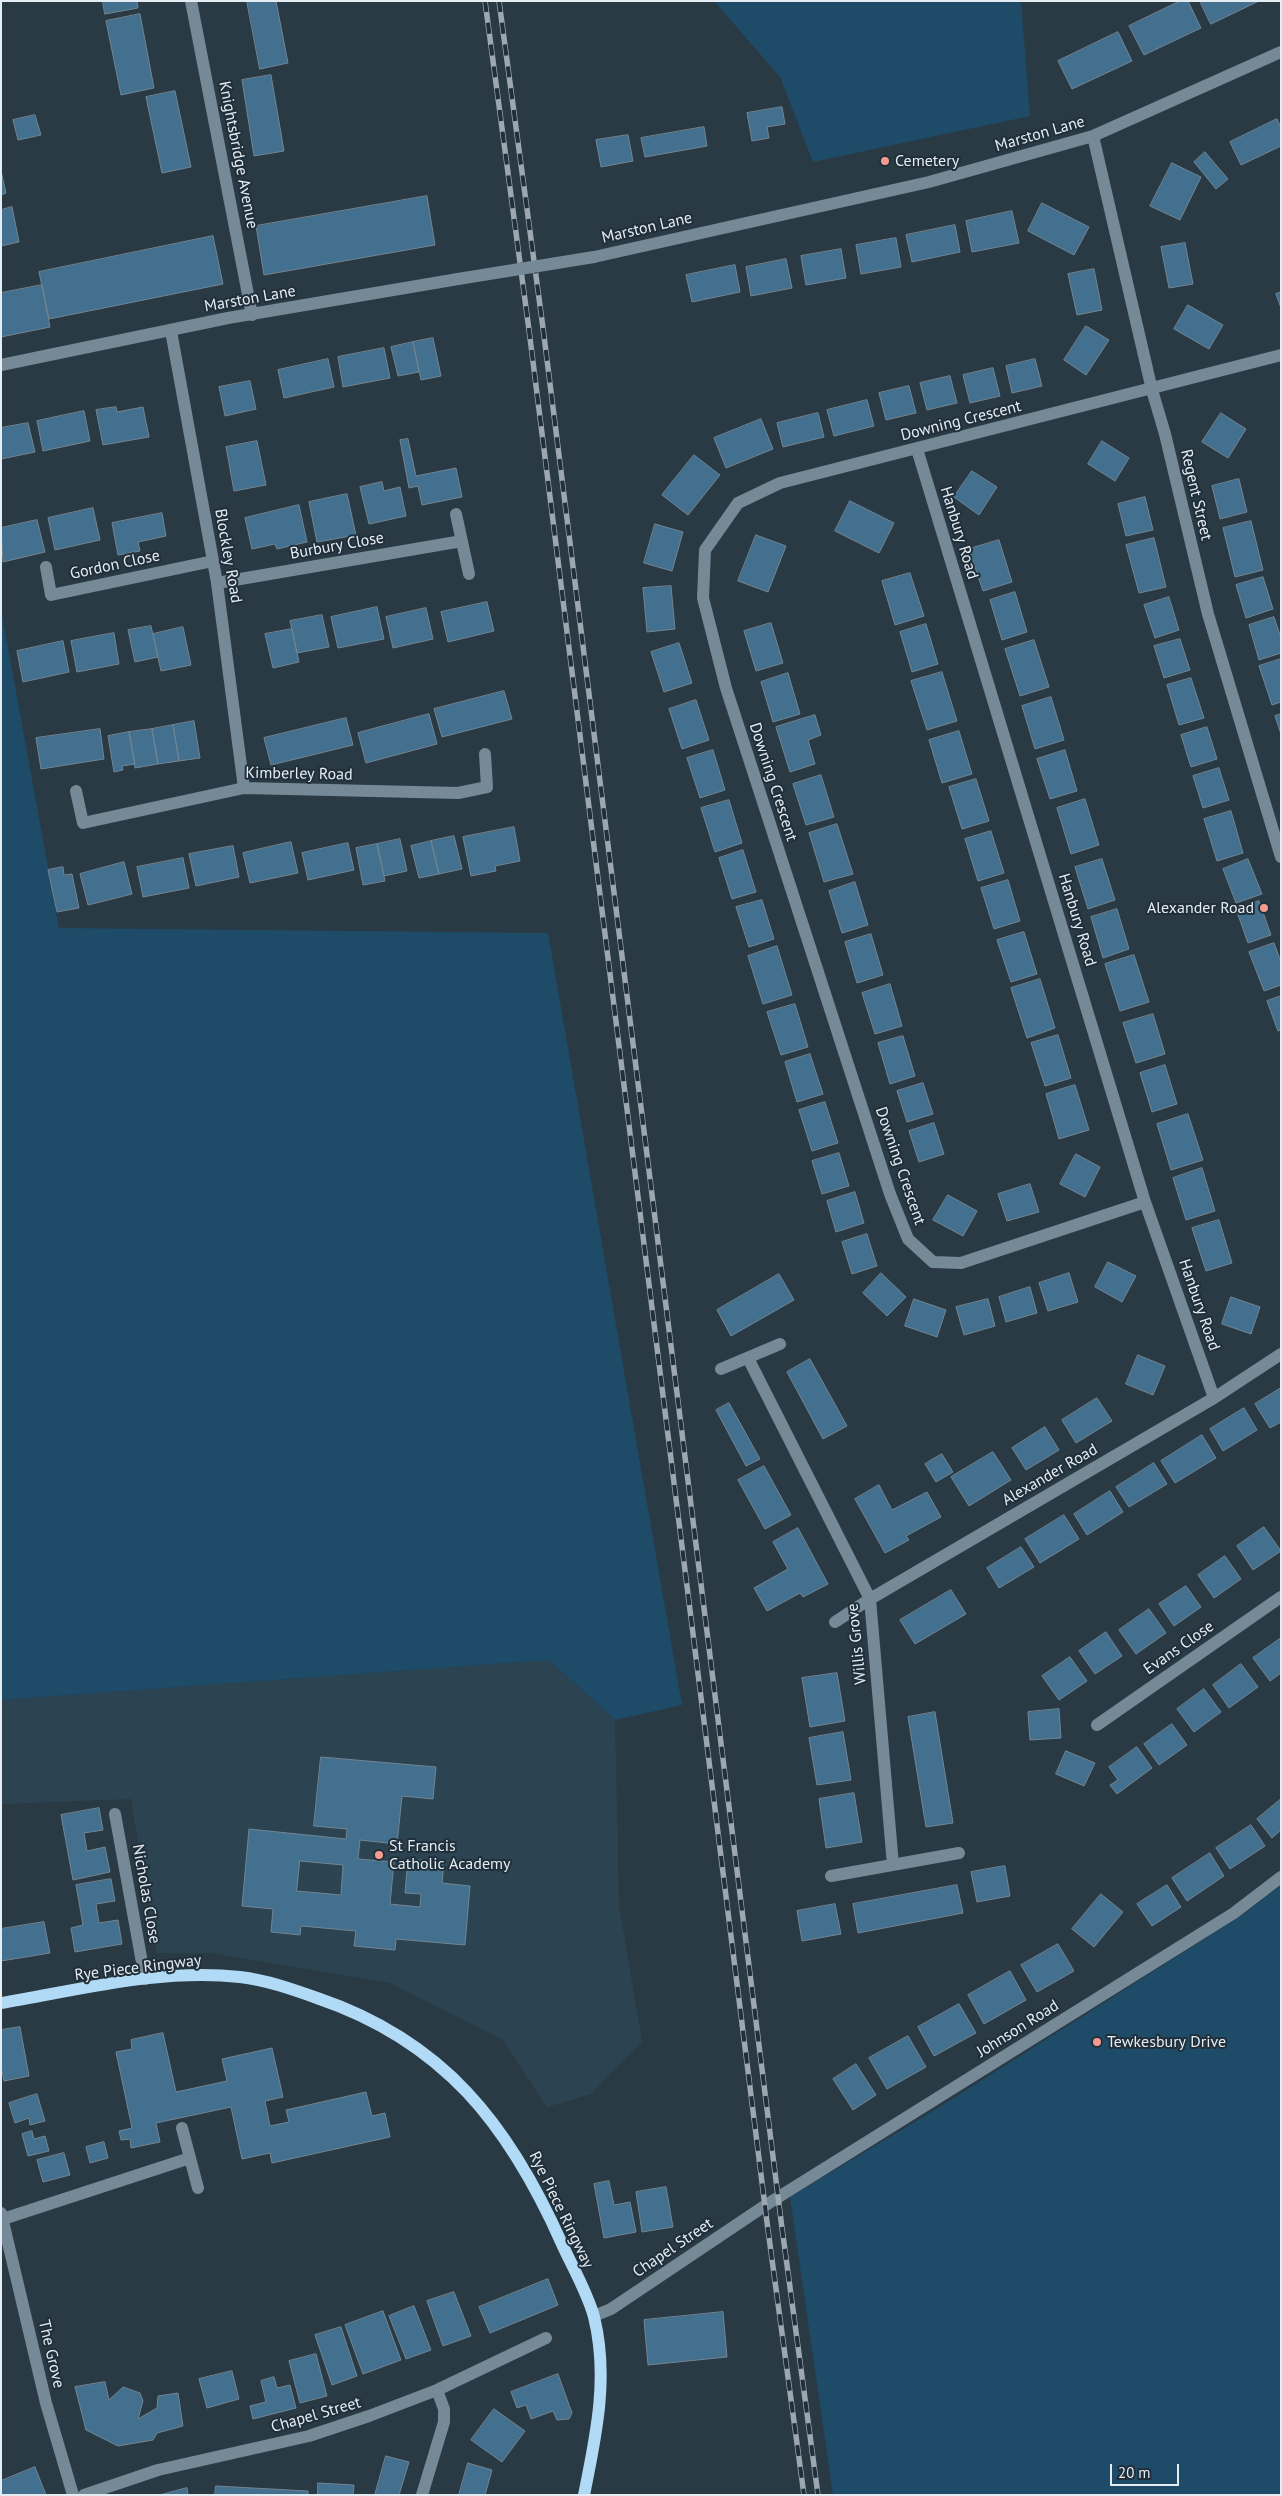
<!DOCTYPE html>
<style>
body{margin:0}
#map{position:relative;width:1282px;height:2496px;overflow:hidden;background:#2a3a44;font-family:"PT Sans",sans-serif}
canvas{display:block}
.frame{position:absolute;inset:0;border:2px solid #e4edf4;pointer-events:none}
.scale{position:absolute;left:1110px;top:2464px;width:69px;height:22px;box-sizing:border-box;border:2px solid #e4edf4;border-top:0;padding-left:6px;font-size:15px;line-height:18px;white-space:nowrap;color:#e4edf4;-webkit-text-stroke:4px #202f3a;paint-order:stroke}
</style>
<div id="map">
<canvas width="1282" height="2496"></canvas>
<div class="frame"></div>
<div class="scale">20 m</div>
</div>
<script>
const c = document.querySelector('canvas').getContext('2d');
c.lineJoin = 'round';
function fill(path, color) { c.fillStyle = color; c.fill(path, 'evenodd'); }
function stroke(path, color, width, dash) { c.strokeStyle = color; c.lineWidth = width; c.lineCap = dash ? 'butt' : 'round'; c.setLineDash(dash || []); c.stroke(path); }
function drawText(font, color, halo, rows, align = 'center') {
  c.font = font + ' "PT Sans",sans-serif'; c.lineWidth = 4; c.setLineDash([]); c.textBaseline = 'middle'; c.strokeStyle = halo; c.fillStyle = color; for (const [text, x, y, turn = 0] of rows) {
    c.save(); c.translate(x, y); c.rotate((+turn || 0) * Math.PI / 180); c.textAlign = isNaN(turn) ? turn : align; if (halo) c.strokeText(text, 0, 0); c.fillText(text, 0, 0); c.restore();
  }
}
fill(new Path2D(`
 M549,1660l66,60 4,186 23,135 -51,53 -44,13 -45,-68 -112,-56 -178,-30h-55l-26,-154 -130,5v-104z`), '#2c4352');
fill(new Path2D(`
 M714,1h307l9,115 -217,46 -33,-85z
 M1,609l58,319 489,5 134,772 -67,15 -66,-60 -548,40z
 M1281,1885v610h-448l-43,-298 148,-89 306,-194z`), '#1e4b67');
const building = new Path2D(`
 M103,1h34l1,7 -33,6z
 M247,1h29l12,62 -28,6z
 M1180,1h8l13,27 -57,27 -15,-29z
 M1200,1h59l-48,23z
 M140,14l14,74 -33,7 -15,-74z
 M1118,32l14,29 -60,28 -14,-28z
 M271,75l13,76 -30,5 -12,-76z
 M175,91l16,76 -29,6 -16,-76z
 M782,107l3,17 -18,3 2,11 -17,3 -5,-28z
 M35,115l6,20 -23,5 -5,-20z
 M1277,119l4,9v18l-40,19 -11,-23z
 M704,127l3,19 -62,11 -4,-19z
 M628,135l5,26 -32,6 -5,-27z
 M1205,152l23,27 -12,10 -22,-27z
 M1172,163l29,14 -21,43 -30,-14z
 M1,171l5,22 -5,2z
 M427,196l8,49 -171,30 -8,-49z
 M1042,203l47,24 -15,28 -46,-24z
 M12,207l7,35 -18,4v-36z
 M1012,211l7,32 -47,9 -6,-31z
 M955,225l5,27 -48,10 -6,-27z
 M213,236l10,48 -174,35 -10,-47z
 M896,238l5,29 -40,7 -5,-29z
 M1185,243l8,41 -24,4 -8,-41z
 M841,249l5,29 -40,7 -5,-29z
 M786,259l6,29 -41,8 -5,-29z
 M735,265l5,27 -48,10 -6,-27z
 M1094,269l8,41 -25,5 -9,-41z
 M42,285l8,42 -49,10v-44z
 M1281,292v16l-5,-14z
 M1188,305l35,20 -14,24 -35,-20z
 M1086,326l23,14 -23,35 -22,-15z
 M433,338l8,38 -20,4 -8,-38z
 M413,342l6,30 -21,4 -7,-29z
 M384,348l6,30 -47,9 -5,-30z
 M328,359l6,28 -50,11 -6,-28z
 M1035,359l7,27 -30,7 -6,-27z
 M993,368l7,28 -30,7 -7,-28z
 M950,376l7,27 -30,7 -7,-27z
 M250,381l6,28 -31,7 -6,-29z
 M909,386l7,27 -30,7 -7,-27z
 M867,400l7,26 -40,10 -7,-26z
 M116,407l1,5 26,-5 6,30 -46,8 -7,-35z
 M84,411l6,30 -47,10 -6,-30z
 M818,413l6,24 -41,10 -6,-24z
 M1221,413l25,16 -18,29 -26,-16z
 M761,419l12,30 -47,19 -12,-30z
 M28,423l7,29 -34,7v-31z
 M408,439l8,37 40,-8 6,29 -40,8 -4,-19 -9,2 -9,-48z
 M257,441l9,44 -32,6 -8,-44z
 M1102,441l27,17 -14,23 -27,-17z
 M694,455l26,20 -32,40 -26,-20z
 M972,471l25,16 -18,28 -25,-18z
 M1239,479l8,33 -27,7 -8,-33z
 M382,482l2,9 16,-4 6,29 -37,8 -9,-37z
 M347,494l9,41 -39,7 -8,-40z
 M1145,497l8,33 -27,6 -8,-32z
 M850,501l44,22 -15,30 -44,-22z
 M299,505l8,37 -30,7 -2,-5 -23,5 -7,-31z
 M93,508l7,32 -45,10 -7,-32z
 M162,513l4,23 -28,6 2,9 -22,4 -6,-32z
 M37,520l8,32 -42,10 -2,-34z
 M1251,521l12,49 -28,7 -12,-49z
 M655,524l28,8 -11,39 -28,-8z
 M756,535l30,11 -18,46 -30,-11z
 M1154,538l12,49 -27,6 -13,-48z
 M999,540l13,42 -29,9 -14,-42z
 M910,573l14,43 -29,9 -13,-44z
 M1263,577l10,32 -27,9 -10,-33z
 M671,586l4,43 -28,3 -4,-44z
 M1015,592l12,40 -25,8 -12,-40z
 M1169,597l10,33 -24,8 -11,-33z
 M487,602l7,29 -46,11 -7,-30z
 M377,607l7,32 -46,9 -7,-31z
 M426,608l7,31 -40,9 -7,-31z
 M322,615l7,32 -32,6 -7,-32z
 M1274,617l7,21v15l-22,7 -10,-35z
 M771,623l12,40 -27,8 -12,-40z
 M926,624l12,40 -26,8 -12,-40z
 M151,626l7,31 -23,5 -7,-32z
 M183,627l8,38 -30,6 -8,-37z
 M292,629l7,33 -26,6 -8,-34z
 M114,633l5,31 -42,8 -6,-31z
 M1180,639l10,31 -26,8 -10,-32z
 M1034,640l15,47 -29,9 -15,-47z
 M63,641l6,31 -46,10 -6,-31z
 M679,643l13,40 -28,9 -13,-40z
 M1281,659v43l-9,3 -13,-39z
 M942,672l15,49 -30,9 -16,-49z
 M788,673l12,41 -27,8 -12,-40z
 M1191,678l13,40 -25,7 -12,-40z
 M504,691l8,28 -70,18 -8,-28z
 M1051,697l13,43 -29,9 -13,-43z
 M696,700l13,40 -27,9 -13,-40z
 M429,714l8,30 -71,19 -8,-30z
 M1281,714v20l-6,-18z
 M815,715l6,20 -13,5 7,24 -25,8 -14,-45z
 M346,718l7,27 -82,20 -7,-27z
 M194,721l6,37 -21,3 -6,-36z
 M173,725l6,36 -21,3 -6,-35z
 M1207,727l10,32 -26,8 -10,-32z
 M100,729l4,30 -63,10 -5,-31z
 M152,729l6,35 -23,4 -6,-36z
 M959,731l13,43 -30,9 -13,-43z
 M129,732l6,32 -13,2 1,4 -9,2 -6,-36z
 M713,750l12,40 -25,8 -13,-40z
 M1065,750l12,41 -27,8 -13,-40z
 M1219,768l10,32 -26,8 -10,-32z
 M821,775l13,42 -28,8 -13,-41z
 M976,779l13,42 -27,8 -13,-42z
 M1085,799l14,46 -28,9 -14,-46z
 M729,800l13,43 -27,9 -14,-44z
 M1231,811l12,42 -26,8 -13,-42z
 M837,824l16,50 -29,8 -15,-49z
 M514,827l6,34 -25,5 1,5 -25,5 -8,-39z
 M991,831l13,42 -26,8 -13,-42z
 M454,836l8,33 -23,5 -8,-33z
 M400,839l7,32 -23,5 -7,-32z
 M431,841l8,33 -20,4 -8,-32z
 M291,842l7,31 -48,10 -7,-30z
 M348,843l6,27 -46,10 -6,-27z
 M377,844l8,37 -22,4 -7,-37z
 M233,846l6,31 -43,9 -7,-32z
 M743,850l13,42 -24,7 -13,-41z
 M183,858l6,30 -46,9 -6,-30z
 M1102,859l13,41 -27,9 -13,-42z
 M1248,859l14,35 -26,9 -13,-34z
 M124,862l8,32 -44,11 -8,-31z
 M63,867l1,8 8,-1 7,34 -22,4 -9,-42z
 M1008,880l12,41 -26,8 -13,-41z
 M855,882l13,43 -26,8 -13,-42z
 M762,900l12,39 -25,8 -13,-40z
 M1259,901l12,34 -23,8 -12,-34z
 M1117,909l12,40 -26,9 -12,-41z
 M1024,932l13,42 -26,8 -14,-42z
 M871,934l12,41 -26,8 -12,-41z
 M1274,943l7,19v23l-17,6 -15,-39z
 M777,946l15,49 -29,9 -15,-48z
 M1134,955l15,47 -29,9 -15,-47z
 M1040,979l15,49 -28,10 -16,-50z
 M890,984l12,42 -27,8 -13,-41z
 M1281,996v34l-3,1 -11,-30z
 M795,1004l13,43 -27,8 -14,-43z
 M1153,1014l12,40 -29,9 -13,-40z
 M1058,1035l13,43 -26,8 -14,-43z
 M903,1036l12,40 -25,8 -12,-41z
 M810,1054l13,40 -26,8 -12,-40z
 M1165,1065l12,39 -25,8 -12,-39z
 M923,1083l10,31 -26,8 -10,-31z
 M1075,1085l14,45 -30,9 -13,-45z
 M825,1102l13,41 -26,8 -13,-41z
 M1188,1114l15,46 -32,10 -14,-46z
 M934,1123l10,31 -25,8 -10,-31z
 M839,1153l10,33 -27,8 -10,-33z
 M1076,1154l24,13 -15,30 -25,-13z
 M1202,1168l13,43 -29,9 -13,-42z
 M1030,1184l9,28 -32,9 -9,-27z
 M855,1192l9,31 -28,9 -9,-31z
 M948,1195l29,16 -14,25 -30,-16z
 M1219,1220l13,43 -26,8 -14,-43z
 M867,1234l10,32 -25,8 -10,-32z
 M1108,1262l28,14 -14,26 -27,-15z
 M881,1273l25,24 -19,19 -24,-23z
 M1069,1273l9,29 -30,9 -9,-28z
 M779,1274l15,26 -63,36 -14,-26z
 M1030,1287l7,26 -31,9 -7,-25z
 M1231,1297l29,10 -9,27 -29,-10z
 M914,1299l32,11 -9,27 -32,-11z
 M988,1299l7,27 -31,9 -8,-28z
 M1138,1355l27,11 -12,29 -27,-11z
 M810,1359l37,67 -24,13 -36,-67z
 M1281,1388v34l-11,6 -15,-24z
 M1097,1398l15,23 -36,22 -14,-23z
 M729,1403l31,56 -14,7 -30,-56z
 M1244,1408l13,22 -34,21 -13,-22z
 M1045,1427l14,23 -33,20 -14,-22z
 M1202,1435l14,23 -41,25 -14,-22z
 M993,1452l18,28 -42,26 -18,-29z
 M942,1454l11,18 -17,10 -11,-18z
 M1154,1463l13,21 -38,23 -13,-20z
 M764,1466l27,49 -26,14 -27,-49z
 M879,1485l13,25 35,-18 14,25 -35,19 3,4 -24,13 -30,-54z
 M1110,1491l13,21 -36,23 -13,-21z
 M1064,1515l15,24 -39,24 -15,-24z
 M1264,1527l17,24 -28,19 -16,-24z
 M798,1528l30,56 -25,13 -3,-4 -33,18 -13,-23 34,-19 -15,-27z
 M1021,1547l13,20 -35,21 -12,-20z
 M1225,1556l16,23 -27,19 -16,-23z
 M1186,1586l15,21 -27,19 -15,-22z
 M951,1590l15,24 -51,30 -15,-24z
 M1149,1609l17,24 -30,21 -17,-24z
 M1106,1632l16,24 -27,18 -16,-23z
 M1281,1638v35l-11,8 -17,-23z
 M1070,1657l17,24 -28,19 -17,-24z
 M1241,1664l17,23 -29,21 -16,-23z
 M837,1673l8,48 -35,6 -8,-49z
 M1204,1689l17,23 -27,20 -17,-23z
 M1059,1709l2,29 -31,2 -2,-28z
 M935,1712l18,111 -27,4 -18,-110z
 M1172,1724l15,21 -28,20 -15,-21z
 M843,1732l8,48 -34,5 -8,-47z
 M1137,1747l15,21 -35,26 -7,-9 8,-5 -9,-13z
 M1066,1751l29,12 -11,23 -28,-12z
 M321,1757l115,10 -3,32 -31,-3 -5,48 -37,-4 -2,19 36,3 -4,42 30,3 1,-13 -16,-1 3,-34 36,3 -2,21 28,3 -5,59 -69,-6 -1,11 -41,-4 2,-15 -55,-5 -1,9 -29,-3 2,-23 -31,-3 7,-77 97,10 1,-10 -33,-3zM300,1861l43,4 -2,30 -44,-4z
 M854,1793l8,49 -36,6 -7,-49z
 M1281,1799v31l-9,8 -15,-19z
 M99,1808l4,22 -19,3 3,18 18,-4 5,25 -37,8 -12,-65z
 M1251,1825l14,21 -35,23 -14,-21z
 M1210,1853l14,23 -37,25 -15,-23z
 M1005,1866l5,30 -33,6 -6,-30z
 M111,1879l4,22 -19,3 3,19 19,-3 4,24 -47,8 -4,-24 12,-3 -7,-40z
 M957,1885l6,28 -105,20 -5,-29z
 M1167,1885l14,22 -29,19 -15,-22z
 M1101,1894l22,18 -29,35 -22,-18z
 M835,1904l6,30 -39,7 -5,-30z
 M44,1922l6,31 -49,8v-32z
 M1058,1944l16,27 -37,21 -16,-27z
 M1010,1971l16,29 -42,24 -16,-29z
 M959,2004l17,29 -42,23 -16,-29z
 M20,2027l9,49 -25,5 -3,-15v-36z
 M163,2033l13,59 51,-11 -5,-22 50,-11 11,49 -18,4 5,25 19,-4 -3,-12 80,-18 6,24 13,-3 5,24 -118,26 -2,-10 -28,6 -11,-52 -75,16 4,19 -29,6 -1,-9 -9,1 -2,-9 13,-3 -16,-76 16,-3 -1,-9z
 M908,2036l18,31 -39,22 -18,-31z
 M856,2064l20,31 -23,15 -20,-31z
 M37,2094l8,27 -15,4 -1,-7 -14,5 -6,-20z
 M32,2131l2,8 11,-3 4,15 -21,5 -6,-22z
 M104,2142l4,16 -18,5 -4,-16z
 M64,2153l6,22 -27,7 -6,-22z
 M609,2181l5,24 16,-3 6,30 -32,6 -10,-54z
 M666,2187l7,40 -31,5 -6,-40z
 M548,2279l10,26 -68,28 -11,-26z
 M454,2292l17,44 -28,10 -16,-45z
 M414,2306l17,44 -25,9 -17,-43z
 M383,2311l18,49 -38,14 -18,-49z
 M723,2312l4,45 -79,8 -4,-45z
 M341,2327l16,49 -25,9 -17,-50z
 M316,2354l11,42 -27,7 -11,-42z
 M232,2371l7,28 -32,9 -8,-29z
 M558,2374l14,39 -3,6 -12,1 -4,-9 -22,8 -5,-14 -9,3 -6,-16z
 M274,2377l3,11 13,-3 6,23 -43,11 -3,-13 16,-4 -5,-21z
 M105,2382l4,18 14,-13 17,6 3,8 -5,18 19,-11 1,-12 20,-3 5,33 -26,7 -4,7 -35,6 -32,-16 -11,-43z
 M494,2409l31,22 -23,31 -31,-22z
 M386,2456l23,6 -10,33h-24z
 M468,2463l24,7 -7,25h-26z
 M35,2467l11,28h-45v-14z
 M318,2483l36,2 -1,10h-35z
 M216,2486l92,5v4h-93z
 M187,2488l1,7h-28z`);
fill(building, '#42708e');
stroke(building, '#738592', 1);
stroke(new Path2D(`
 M191,1l61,314
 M1093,136l59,254 13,44 43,180 73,243
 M594,257l335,-75 164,-46 188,-84
 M171,331l46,252 27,205
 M1,365l227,-47 230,-39
 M917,449l228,753 69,196
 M456,514l13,60
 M46,567l5,28 162,-34
 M217,583l245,-42
 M76,791l7,32 161,-35 214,5 29,-6 -2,-33
 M1145,1202l-184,61 -28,-1 -25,-23 -18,-45 -164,-506 -23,-90 2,-48 33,-47 42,-20 501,-128
 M748,1358l122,241 23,266
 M721,1369l59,-25
 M835,1622l35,-23 344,-201 67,-44
 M1097,1725l184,-128
 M115,1814l30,165
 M831,1876l128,-23
 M182,2128l16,60
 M1,2213l45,190 27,92
 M3,2219l187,-61
 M594,2316l17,-7 158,-106 465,-290 47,-36
 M84,2495l74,-25 151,-34 60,-20 68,-26 109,-52
 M422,2495l22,-73v-13l-7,-19`), '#758997', 12);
stroke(new Path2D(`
 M1,2003c78,-13 160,-35 239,-26 26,3 52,12 77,21 127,43 192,127 245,246 10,22 26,50 32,73 15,60 2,119 -10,178`), '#b0daf6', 12);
const rail = new Path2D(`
 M485,1l44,329 239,1900 36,265
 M499,1l44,327 239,1900 36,267`);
stroke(rail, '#9ca7b0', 5.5);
stroke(rail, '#202f3a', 4, [11]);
stroke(new Path2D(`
 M458,279l136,-22`), '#758997', 12);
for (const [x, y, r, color] of [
 [885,161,5,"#f59c90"],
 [1264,908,5,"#f59c90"],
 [379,1855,5,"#f59c90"],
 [1097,2042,5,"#f59c90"]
]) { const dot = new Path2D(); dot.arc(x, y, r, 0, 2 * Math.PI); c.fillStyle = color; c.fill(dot); stroke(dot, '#202f3a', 2); }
drawText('16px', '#e4edf4', '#202f3a', [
 ["Marston Lane",1040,134,-16],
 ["Knightsbridge Avenue",238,155,79],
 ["Marston Lane",647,228,-13],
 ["Marston Lane",250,299,-10],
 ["Downing Crescent",961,421,-14],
 ["Regent Street",1196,495,77],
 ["Hanbury Road",959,533,73],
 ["Burbury Close",337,546,-10],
 ["Blockley Road",228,556,80],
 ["Gordon Close",115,565,-12],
 ["Kimberley Road",299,774,1],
 ["Downing Crescent",773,782,72],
 ["Hanbury Road",1077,920,73],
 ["Downing Crescent",900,1166,71],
 ["Hanbury Road",1199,1305,71],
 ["Alexander Road",1050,1475,-30],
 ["Willis Grove",857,1644,-96],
 ["Evans Close",1179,1648,-35],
 ["Nicholas Close",146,1894,80],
 ["Rye Piece Ringway",138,1968,-7],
 ["Johnson Road",1018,2029,-32],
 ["Rye Piece Ringway",561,2210,64],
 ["Chapel Street",673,2248,-34],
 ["The Grove",51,2354,77],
 ["Chapel Street",316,2415,-16]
]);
drawText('16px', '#e4edf4', '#202f3a', [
 ["Cemetery",895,161],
 ["Alexander Road",1254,908,"right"],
 ["St Francis",389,1846],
 ["Catholic Academy",389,1864],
 ["Tewkesbury Drive",1107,2042]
], 'left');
</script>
